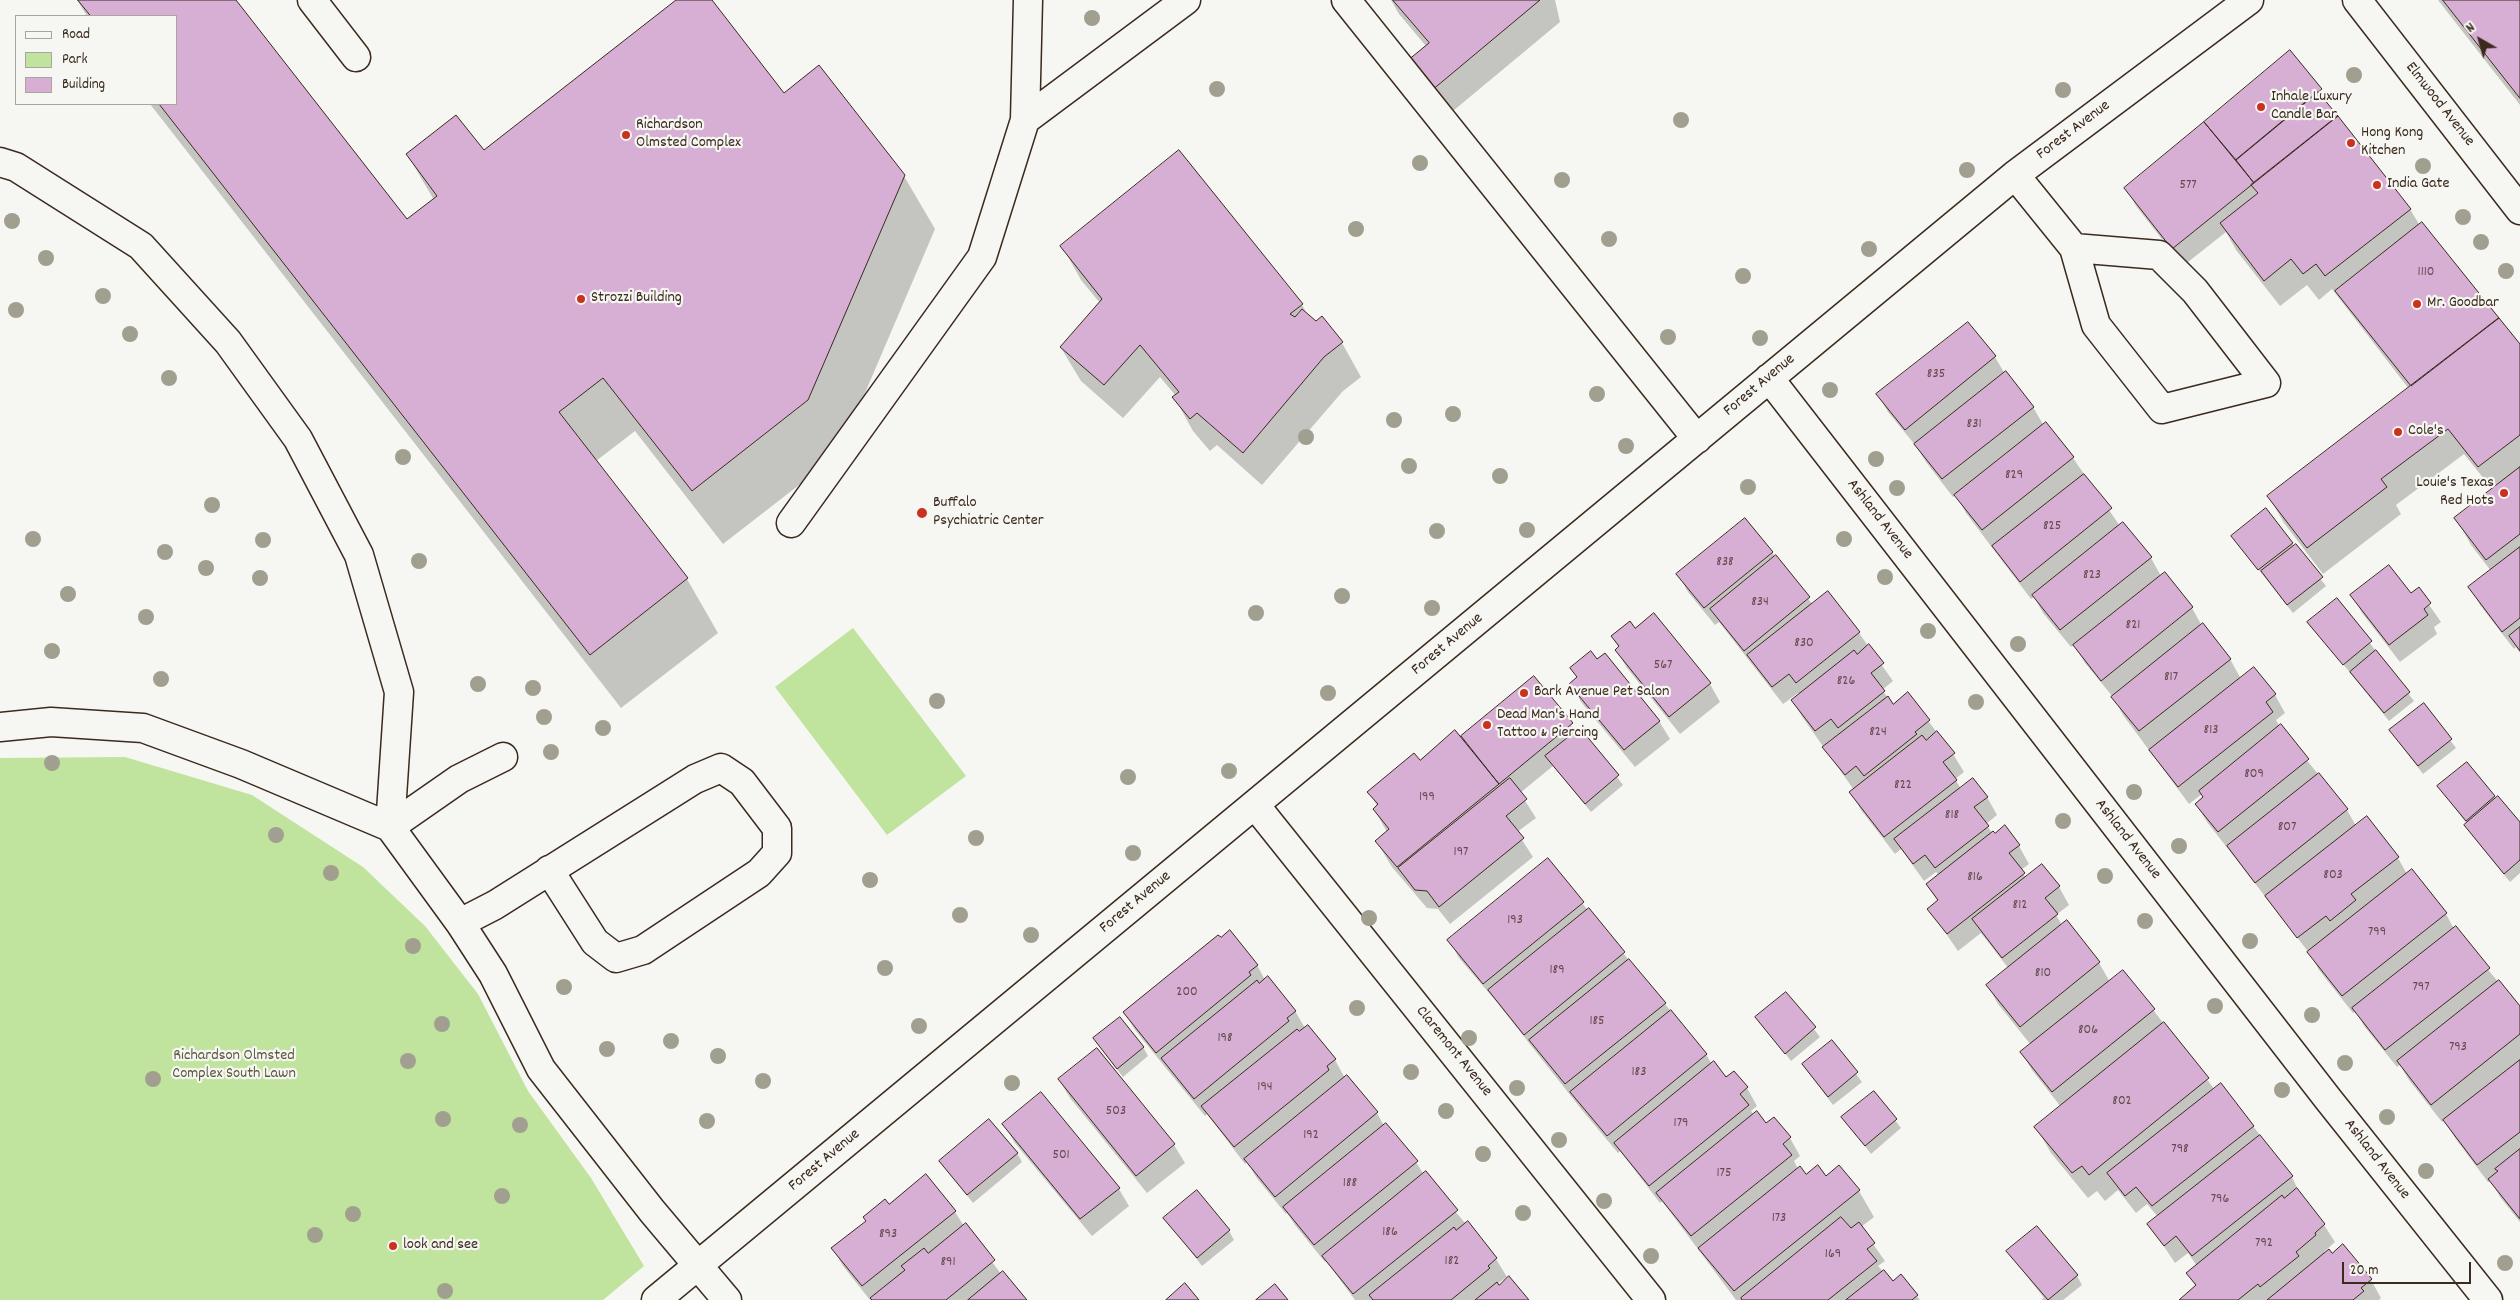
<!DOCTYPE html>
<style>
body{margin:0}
#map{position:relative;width:2520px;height:1300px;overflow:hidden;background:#f6f6f2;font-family:Dekko,sans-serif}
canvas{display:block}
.legend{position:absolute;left:15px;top:15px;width:162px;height:90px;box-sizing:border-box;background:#f6f6f2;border:1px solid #aba49d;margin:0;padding:6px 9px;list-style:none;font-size:15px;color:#3b2a1e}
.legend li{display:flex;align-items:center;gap:10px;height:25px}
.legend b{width:25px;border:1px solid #aba49d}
.north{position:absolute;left:2455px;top:15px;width:50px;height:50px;-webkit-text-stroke:4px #f6f6f2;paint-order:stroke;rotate:322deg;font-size:14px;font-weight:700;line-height:20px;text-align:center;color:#3b2a1e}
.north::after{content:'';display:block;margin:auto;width:18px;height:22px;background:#3b2a1e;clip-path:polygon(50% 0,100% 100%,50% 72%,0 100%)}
.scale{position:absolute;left:2342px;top:1262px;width:129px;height:22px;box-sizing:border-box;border:2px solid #3b2a1e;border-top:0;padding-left:6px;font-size:15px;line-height:18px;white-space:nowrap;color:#3b2a1e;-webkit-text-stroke:4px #f6f6f2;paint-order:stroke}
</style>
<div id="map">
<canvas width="2520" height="1300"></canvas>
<ul class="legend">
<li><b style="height:6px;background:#f6f6f2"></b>Road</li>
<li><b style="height:14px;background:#c0e49d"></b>Park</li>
<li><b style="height:14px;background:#d7aed4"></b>Building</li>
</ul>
<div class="north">N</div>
<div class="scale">20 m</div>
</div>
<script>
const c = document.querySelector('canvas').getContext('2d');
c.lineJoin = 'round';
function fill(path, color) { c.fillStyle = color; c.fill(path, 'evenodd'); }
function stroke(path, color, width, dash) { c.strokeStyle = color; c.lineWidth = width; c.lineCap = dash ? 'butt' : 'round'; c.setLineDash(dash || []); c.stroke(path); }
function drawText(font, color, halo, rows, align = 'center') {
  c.font = font + ' Dekko,sans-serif'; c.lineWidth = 4.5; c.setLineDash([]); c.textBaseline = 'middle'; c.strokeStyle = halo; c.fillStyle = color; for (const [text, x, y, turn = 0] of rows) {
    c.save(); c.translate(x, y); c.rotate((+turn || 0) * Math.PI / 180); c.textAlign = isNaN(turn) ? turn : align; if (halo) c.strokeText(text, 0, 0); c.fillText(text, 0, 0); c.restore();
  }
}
fill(new Path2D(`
 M853,628l113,148 -79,59 -112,-148z
 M125,757l127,38 111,72 62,59 53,68 50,97 63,87 53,88 -41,34h-603v-542z`), '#c0e49d');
fill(new Path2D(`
 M77,0h157l173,221 27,-21 -27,-46 77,-2 194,-152h32l74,94 120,82 31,53 -96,225 -116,90 -88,-113 -39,30 91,118 31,54 -97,75 -471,-604h26v-88h-89z
 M1391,0h164l5,22 -113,94 -23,-28 2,-42 -27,-32z
 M2438,0h82v105z
 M2289,52l32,38 9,18 80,101 10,17 100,121v306l-4,-6 -2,2 -34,-44 -10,-18 21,-16 -20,-26 -15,-27 37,-28 -29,-36 -68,51 5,9 -78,60 -39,-51 -15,-26 140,-108 -77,-100 -13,11 -12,-15 -27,21 -44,-56 -10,-18 -43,34 -47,-60 -10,-18z
 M1179,151l123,154 7,12 7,5 6,-4 20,25 19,34 -18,14 -81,94 -45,-40 -7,6 -17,-20 -19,-34 2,-1 -16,-19 -37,41 -42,-37 -20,-33 39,-45 -19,-23 -19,-34z
 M1968,323l27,34 10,17 28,33 11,19 29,32 47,68 3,-2 28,34 10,18 3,-2 28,34 10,18 28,33 11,20 13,-10 21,26 10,18 -9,7 4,7 67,83 9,16 11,-8 31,40 9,16 39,40 8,15 66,79v214l-20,-25 -9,-16 -3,1 -33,-44 -11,-18 -2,2 -33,-42 -9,-15 -3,2 -33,-41 -8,-15 -3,2 -34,-43 -9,-16 -103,-132 -11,-18 8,-6 -2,-4 -13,10 -66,-89 -10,-18 -28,-34 -11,-18 -3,2 -28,-34 -9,-16 -3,2 -65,-86 -10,-18 -3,2 -27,-35 -10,-16 -28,-34 -10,-17z
 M2232,536l60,7 34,43 -33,27z
 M1772,552l41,53 46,28 34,48 -11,9 6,8 5,7 15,-11 45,60 11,18 -9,7 6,10 26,8 10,18 -11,9 6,9 3,2 10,-8 14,19 10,18 -8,6 5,8 33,9 10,18 -13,10 6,10 4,-3 33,41 11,19 13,-11 92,119 38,36 39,51 9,19 23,29 11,17 -11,10 2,2h6l11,-9 28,35 10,18 -2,2h-199l16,-13 -8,-13 9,-8 -9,-13 -13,10 -26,-39 9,-7 -11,-13 -11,9 -18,-23 -13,11 -8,-10 -9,7 -37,-45 -15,-26 25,-20 -29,-37 -10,-17 9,-8 -33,-41 -10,-18 21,-17 -28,-36 -23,18 -29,-42 9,-7 -11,-18 12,-9 -3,-3 -12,9 -23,-32 -6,5 -34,-44 -10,-18 3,-2 -51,-72 -11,-18 7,-5 -1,-2 -15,11 -64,-82 -4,3 -27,-33 -10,-18z
 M2418,589l23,33 -7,5 3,7 -37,28 -38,-49 -10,-18h58z
 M2337,600l77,101 -25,20 -80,-99z
 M1635,630l75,54 10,18 -40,32 -53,-66 -11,-18 3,-2 -7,-11z
 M1597,660l62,61 11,18 -35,28 -54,-65 -10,-18 7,-6 -6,-10z
 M1534,678l42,54 4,-3 43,56 -32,27 -38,-46 -33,27 16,25 -19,14 16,25 -83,67 -12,-15 -11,-1 -35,-41 -16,-26 11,-9 -13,-23 3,-3 -8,-14 51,-31 46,-18 -4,-7z
 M2424,705l32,43 -33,26 -33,-43z
 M2439,787l55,10 26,27v49l-10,9 -39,-48 -5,-9 1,-1z
 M1582,903l124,151 6,11 14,13 21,10 10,18 -6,5 3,4 12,10 8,-7 16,20 10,18 -6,5 4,8 8,6 20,2 33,14 15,26 -13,10 24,34 -7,5 15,16 8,-6 19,24h-184l-74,-99 -2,2 -40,-52 -2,2 -36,-43 -87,-110 -36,-42 -10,-18z
 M1257,965l8,15 30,31 10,17 30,32 10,18 2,-2 30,37 7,13 32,36 8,13 72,84 11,18 -10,7 1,2 29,14h-172l-29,-39 -1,1 -30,-37 -8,-12 -1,1 -30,-37 -9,-15 -2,2 -38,-50 -2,2 -70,-86 -11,-18z
 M1786,993l34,44 -29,24 -34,-44z
 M1094,1039l49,8 5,9 -25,21z
 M1832,1041l30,41 -29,23 -30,-40z
 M1096,1050l78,95 11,18 -38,30 -77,-95 -11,-18z
 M1874,1093l27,35 -30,26 -28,-37z
 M1004,1124l115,65 10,17 -37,30 -78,-94z
 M1017,1153l5,9 -49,41 -33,-41z
 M926,1176l29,36 9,14 1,-1 36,49 24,26h-155l-27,-34 -10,-17z
 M1165,1218l64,13 5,9 -32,26z
 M2007,1251l70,25 5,9 -19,15h-22l3,-2z`), '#0003');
const building = new Path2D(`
 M78,0h158l171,219 30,-23 -31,-42 50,-39 28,35 192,-150h36l72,93 35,-28 86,110 -97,225 -116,91 -89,-113 -44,34 129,166 -98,77 -431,-551h17v-88h-85z
 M1393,0h147l-109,91 -24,-30 22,-18z
 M2443,0h77v98z
 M2290,50l32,39 -86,71 -32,-38z
 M2318,92l20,24 -84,67 -18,-23z
 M2338,116l73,93 -86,67 -9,-12 -13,10 -12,-15 -27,22 -44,-58 38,-30 -7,-8z
 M2204,122l50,61 -82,66 -48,-61z
 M1179,150l124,154 -13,10 5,3 7,-8 14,12 6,-5 21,26 -19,15 -81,96 -46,-40 -7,6 -18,-22 7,-5 -39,-47 -36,40 -44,-38 42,-48 -42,-53z
 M2422,222l77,96 -88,68 -76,-95z
 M2499,318l21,26v91l-42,32 -30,-38 -67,50 6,8 -80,61 -40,-52z
 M1968,322l28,34 -91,74 -29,-36z
 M2006,371l28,36 -92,72 -28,-35z
 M2046,422l28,35 -92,73 -28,-35z
 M2520,467v67l-34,26 -32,-42z
 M2084,474l28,34 -92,74 -28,-36z
 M2266,508l27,35 -35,27 -27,-34z
 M1745,518l28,34 -69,56 -28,-34z
 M2123,522l29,35 -92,73 -28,-35z
 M2296,544l27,33 -36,28 -26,-34z
 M2520,547v71l-18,14 -34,-45z
 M1776,555l34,42 -66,54 -34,-42z
 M2389,565l22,28 8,-6 12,16 -7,6 4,6 -39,30 -39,-50z
 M2165,572l28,35 -92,74 -28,-36z
 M1828,591l32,41 -64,51 -7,-9 -17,13 -25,-32z
 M2337,598l35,43 -29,24 -36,-43z
 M1654,613l57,70 -42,34 -54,-67 4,-4 -8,-10 19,-15 5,7z
 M2203,623l28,36 -92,72 -28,-34z
 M2520,627v24l-11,-15z
 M1869,644l15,19 -13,10 14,18 -47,37 -7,-9 -16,12 -24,-31 63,-50 3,4z
 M2376,650l34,42 -26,21 -34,-41z
 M1591,651l6,8 8,-6 55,68 -36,29 -55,-66 8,-7 -7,-9z
 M2254,667l22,27 -10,8 7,10 -95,75 -29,-37z
 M1534,676l39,47 -74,61 -38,-48z
 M1908,692l22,28 -15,12 2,2 -53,42 -8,-10 -11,9 -23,-28 66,-51 5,8z
 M2424,703l28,36 -34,27 -29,-36z
 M2281,724l28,35 -91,73 -23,-28 8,-7 -4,-6z
 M1580,728l39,47 -34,29 -40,-48z
 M1455,730l44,54 -102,83 -22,-26 14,-12 -16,-20 5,-5 -11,-12 47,-39 6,7z
 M1937,731l18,22 -12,9 14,18 -73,57 -35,-45 73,-57 4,5z
 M2467,762l28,34 -29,25 -29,-35z
 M2319,773l29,36 -93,74 -28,-37z
 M1510,778l17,21 -21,17 18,22 -85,69 -12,-16 -12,-1 -17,-22z
 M1973,778l15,19 -14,10 15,19 -54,42 -10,-13 -12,9 -19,-25z
 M2498,796l22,26v38l-16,14 -40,-49z
 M2367,816l32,41 -48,37 5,6 -26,21 -4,-5 -29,22 -32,-42z
 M2005,825l15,20 -11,8 16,20 -78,61 -20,-25 11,-9 -12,-16 67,-53 2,2z
 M1548,858l36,44 -101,82 -36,-44z
 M2042,864l18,22 -15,12 13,16 -56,44 -30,-39z
 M2412,869l35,44 -105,83 -35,-44z
 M1589,908l36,44 -101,83 -36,-45z
 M2067,920l33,42 -80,65 -34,-42z
 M2456,926l34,42 -105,82 -33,-42z
 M1230,930l28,35 -9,7 2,3 -95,78 -33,-41 95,-77 3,2z
 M1629,959l37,44 -101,81 -36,-44z
 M2123,970l32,39 -103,83 -32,-40z
 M1268,976l28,35 -9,7 2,3 -95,78 -33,-41 96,-78 2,3z
 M2499,980l21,26v28l-89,71 -34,-44z
 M1786,992l30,35 -31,27 -30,-37z
 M1671,1010l36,44 -100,82 -37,-44z
 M1120,1017l24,30 -27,22 -24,-31z
 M2164,1022l45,56 -120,97 -7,-9 -10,7 -38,-46z
 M1308,1025l28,34 -9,7 2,4 -95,77 -33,-41 96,-77 2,2z
 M1832,1040l26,32 -30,25 -26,-33z
 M1097,1048l78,96 -39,32 -78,-97z
 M2520,1060v72l-43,33 -34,-45z
 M1714,1061l12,16 8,-6 14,16 -8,7 9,11 -100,81 -35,-43z
 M1347,1075l31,37 -103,85 -31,-38z
 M2221,1083l33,43 -102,80 -16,-19 -11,9 -18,-23z
 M1874,1091l23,28 -32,27 -24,-29z
 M1041,1092l79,96 -40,31 -78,-95z
 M1757,1111l9,12 8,-6 17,20 -8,7 9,11 -101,81 -35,-43z
 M989,1119l29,34 -51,42 -28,-34z
 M1386,1123l32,38 -104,84 -31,-38z
 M2260,1135l33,41 -101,80 -16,-20 -12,10 -17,-22z
 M2520,1149v70l-32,-40 10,-8 -3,-2z
 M1818,1165l8,11 13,-11 21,25 -126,101 -36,-43 102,-82 6,8z
 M1426,1171l32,39 -105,84 -31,-38z
 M926,1174l30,37 -94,75 -31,-38 35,-27 -3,-4 22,-18 4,5z
 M2297,1188l28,36 -10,9 1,2 -20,17 3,4 -39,31 -2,-3 -20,16h-59l17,-15 -10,-12 96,-78 2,3z
 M1197,1190l33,40 -33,28 -34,-40z
 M1841,1217l10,11 8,-6 16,21 -8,6 10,12 -49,39h-86l-1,-2z
 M1468,1221l29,37 -9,8 2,2 -39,32h-78l-4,-5 85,-68 2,3z
 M966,1223l29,37 -49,40h-74l-2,-2 35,-28 -4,-4 23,-18 4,5z
 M2037,1226l41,49 -30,25 -42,-49z
 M2343,1244l29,35 -11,9 3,3 -11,9h-86l62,-51 3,4z
 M1884,1270l9,11 8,-7 17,21 -6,5h-66z
 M1003,1271l24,29h-59z
 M1509,1276l20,24h-54l22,-18 2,3z
 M1185,1283l14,17h-33z
 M1275,1284l13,16h-32z`);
fill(building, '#d7aed4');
stroke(building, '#3b2a1e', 1);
const minor = new Path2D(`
 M312,0l44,57
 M1346,0l351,439
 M2357,0l163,210
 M1025,120l161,-120
 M0,162l16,5 125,79 87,96 70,97 61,116 40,137 -9,135
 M2015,175l59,73 22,77 66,84 104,-26 -71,-92 -36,-36 -85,-7
 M1769,378l559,721 160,201
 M791,523l191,-266 43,-137 3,-120
 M0,727l51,-5 92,6 98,36 149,63 70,96 33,51 48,95 111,142 75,89
 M1255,805l396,495
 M390,827l69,-48 44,-22
 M460,923l35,-18 200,-126 26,-11 21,14 35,46v25l-18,20 -116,77 -27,8 -21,-16 -46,-72
 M656,1300l1359,-1125 234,-175`);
stroke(minor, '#3b2a1e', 31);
stroke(minor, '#f6f6f2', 28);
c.fillStyle = '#a19f8f';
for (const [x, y] of [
 [1092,18],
 [2354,75],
 [1217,89],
 [2063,90],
 [1681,120],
 [1420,163],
 [2423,166],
 [1967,170],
 [1562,180],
 [2463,217],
 [12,221],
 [1356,229],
 [1609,239],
 [2481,242],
 [1869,249],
 [46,258],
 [2506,271],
 [1743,276],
 [103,296],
 [16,310],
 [130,334],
 [1668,337],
 [1760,338],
 [169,378],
 [1830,390],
 [1597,394],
 [1453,414],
 [1394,420],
 [1306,437],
 [1626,446],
 [403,457],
 [1876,459],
 [1409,466],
 [1500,476],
 [1748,487],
 [1897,488],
 [212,505],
 [1527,530],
 [1437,531],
 [33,539],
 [1844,539],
 [263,540],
 [165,552],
 [419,561],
 [206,568],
 [1885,577],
 [260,578],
 [68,594],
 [1342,596],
 [1432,608],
 [1256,613],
 [146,617],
 [1928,631],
 [2018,644],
 [52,651],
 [161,679],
 [478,684],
 [533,688],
 [1328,693],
 [937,701],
 [1976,702],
 [544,717],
 [603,728],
 [551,752],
 [52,763],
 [1229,771],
 [1128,777],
 [2134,792],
 [2063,821],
 [276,835],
 [976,838],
 [2179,846],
 [1133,853],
 [331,873],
 [2105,876],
 [870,880],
 [960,915],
 [1369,918],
 [2145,921],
 [1031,935],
 [2250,941],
 [413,946],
 [885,968],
 [564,987],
 [2215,1006],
 [1357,1008],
 [2312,1015],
 [442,1024],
 [919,1026],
 [1469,1038],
 [671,1041],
 [607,1049],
 [718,1056],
 [408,1061],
 [2345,1063],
 [1411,1072],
 [153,1079],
 [763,1081],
 [1012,1083],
 [1517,1088],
 [2282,1090],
 [1446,1111],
 [2387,1117],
 [443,1119],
 [707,1121],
 [520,1125],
 [1559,1140],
 [1483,1154],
 [2426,1171],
 [502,1196],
 [1604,1201],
 [1523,1213],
 [353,1214],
 [315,1235],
 [1651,1256],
 [2505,1263],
 [445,1291]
]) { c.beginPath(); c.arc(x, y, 8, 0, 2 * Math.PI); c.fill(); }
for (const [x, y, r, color] of [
 [2261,107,5,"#c8321e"],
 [626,135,5,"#c8321e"],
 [2351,143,5,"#c8321e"],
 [2377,185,5,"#c8321e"],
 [581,299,5,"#c8321e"],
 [2417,304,5,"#c8321e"],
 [2398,432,5,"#c8321e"],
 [2504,493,5,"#c8321e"],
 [922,513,6,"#c8321e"],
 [1524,693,5,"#c8321e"],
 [1487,725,5,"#c8321e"],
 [393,1246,5,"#c8321e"]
]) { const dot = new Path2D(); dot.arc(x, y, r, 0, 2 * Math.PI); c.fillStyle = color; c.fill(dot); stroke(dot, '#f6f6f2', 2); }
drawText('14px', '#624b4c', null, [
 ["577",2188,186],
 ["1110",2426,273],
 ["835",1936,375],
 ["831",1974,425],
 ["829",2014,476],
 ["825",2052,527],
 ["838",1725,563],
 ["823",2092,576],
 ["834",1760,603],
 ["821",2133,626],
 ["830",1804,644],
 ["567",1663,666],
 ["817",2171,678],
 ["826",1846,682],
 ["813",2211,731],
 ["824",1878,733],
 ["809",2254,775],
 ["822",1903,786],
 ["199",1427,798],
 ["818",1952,816],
 ["807",2287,828],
 ["197",1461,853],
 ["803",2333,876],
 ["816",1975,878],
 ["812",2020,906],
 ["193",1515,921],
 ["799",2377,933],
 ["189",1557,971],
 ["810",2043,974],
 ["797",2421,988],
 ["200",1187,993],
 ["185",1597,1022],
 ["806",2088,1031],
 ["198",1225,1039],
 ["793",2458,1048],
 ["183",1639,1073],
 ["194",1265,1088],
 ["802",2122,1102],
 ["503",1116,1112],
 ["179",1681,1124],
 ["192",1311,1136],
 ["798",2180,1150],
 ["501",1061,1156],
 ["175",1724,1174],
 ["188",1350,1184],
 ["796",2220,1200],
 ["173",1779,1219],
 ["186",1390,1233],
 ["893",888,1235],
 ["792",2264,1244],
 ["169",1833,1255],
 ["182",1452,1262],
 ["891",948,1263]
]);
drawText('16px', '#3b2a1e', '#f6f6f2', [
 ["Inhale Luxury",2271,98],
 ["Candle Bar",2271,116],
 ["Richardson",636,126],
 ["Olmsted Complex",636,144],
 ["Hong Kong",2361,134],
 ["Kitchen",2361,152],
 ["India Gate",2387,185],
 ["Strozzi Building",591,299],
 ["Mr. Goodbar",2427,304],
 ["Cole's",2408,432],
 ["Louie's Texas",2494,484,"right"],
 ["Red Hots",2494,502,"right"],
 ["Buffalo",933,504],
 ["Psychiatric Center",933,522],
 ["Bark Avenue Pet Salon",1534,693],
 ["Dead Man's Hand",1497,716],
 ["Tattoo & Piercing",1497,734],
 ["look and see",403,1246]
], 'left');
drawText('16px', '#3b2a1e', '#f6f6f2', [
 ["Elmwood Avenue",2439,105,52],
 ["Forest Avenue",2074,131,-37],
 ["Forest Avenue",1760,386,-40],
 ["Ashland Avenue",1879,520,52],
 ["Forest Avenue",1448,645,-40],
 ["Ashland Avenue",2127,840,52],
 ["Forest Avenue",1136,903,-40],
 ["Claremont Avenue",1453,1052,51],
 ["Ashland Avenue",2376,1160,52],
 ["Forest Avenue",825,1161,-40]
]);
drawText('16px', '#5c583e', '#f6f6f2', [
 ["Richardson Olmsted",234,1057],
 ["Complex South Lawn",234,1075]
]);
</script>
